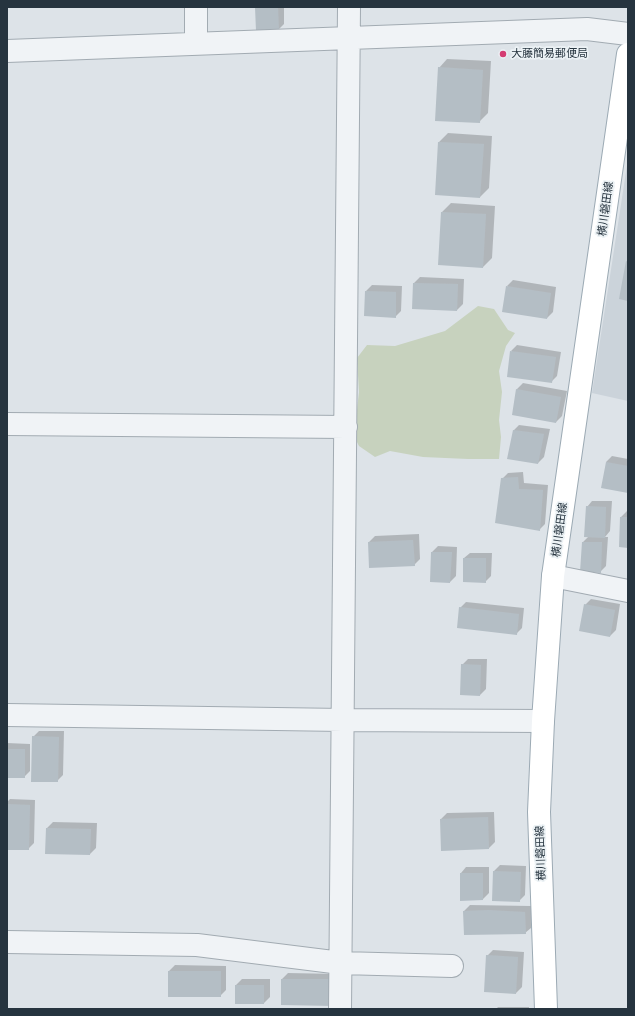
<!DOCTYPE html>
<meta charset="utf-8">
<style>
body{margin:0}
#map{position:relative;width:635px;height:1016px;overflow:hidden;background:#dde3e8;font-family:Manrope,sans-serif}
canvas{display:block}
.frame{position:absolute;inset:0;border:8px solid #26343f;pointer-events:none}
</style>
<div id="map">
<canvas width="635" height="1016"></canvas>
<div class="frame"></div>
</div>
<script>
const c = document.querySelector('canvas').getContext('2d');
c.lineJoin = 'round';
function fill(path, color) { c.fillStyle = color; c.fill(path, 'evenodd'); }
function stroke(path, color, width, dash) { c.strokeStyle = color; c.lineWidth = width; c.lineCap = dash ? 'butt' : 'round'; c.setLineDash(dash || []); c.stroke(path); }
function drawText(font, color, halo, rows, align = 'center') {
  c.font = font + ' Manrope,"Noto Sans JP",sans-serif'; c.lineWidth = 3.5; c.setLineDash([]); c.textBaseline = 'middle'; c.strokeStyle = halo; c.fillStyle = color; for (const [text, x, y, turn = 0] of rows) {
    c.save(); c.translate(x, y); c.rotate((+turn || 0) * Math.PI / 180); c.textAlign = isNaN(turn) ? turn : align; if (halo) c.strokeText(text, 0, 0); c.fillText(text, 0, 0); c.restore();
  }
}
fill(new Path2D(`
 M628,159v242l-36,-8z`), '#cbd3da');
fill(new Path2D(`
 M478,306l16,3 14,21 7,3 -9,13 -7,25 3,21 -3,28 2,17 -2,22h-31l-45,-2 -33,-6 -15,6 -16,-11 -5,-10 5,-44 -2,-34 10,-13 28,1 50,-15z`), '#c7d2be');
fill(new Path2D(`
 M256,7h28v17l-6,6z
 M447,59l44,2 -3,52 -9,9 -40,-54z
 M448,133l44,3 -3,52 -9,9 -44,-3 3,-52z
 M451,203l44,3 -3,52 -9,9 -41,-55z
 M420,277l44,2 -1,25 -6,6 -44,-2 1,-25z
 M513,280l43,7 -3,25 -6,6 -40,-32z
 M372,285l30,1 -1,25 -6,6 -29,-26z
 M517,345l44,7 -4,24 -6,6 -40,-31z
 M523,383l44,8 -5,25 -6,6 -43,-8 4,-25z
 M519,425l31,4 -6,28 -6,6 -25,-32z
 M612,456l16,3v33l-22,-30z
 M523,472l1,11 24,2 -3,39 -6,6 -37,-51 6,-6z
 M592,501h20l-2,30 -5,6h3l-2,29 -6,6 -19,-1 2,-29 6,-6 -2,-29z
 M627,511h1v36l-7,-30z
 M419,534l1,25 -6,6 -45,-23 6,-6z
 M438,546l19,1 -1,29 -6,6 -18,-30z
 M470,553h22l-1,23 -6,6 -21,-24z
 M591,599l29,5 -4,26 -6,6 -25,-31z
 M466,602l58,6 -2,20 -6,6 -56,-26z
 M468,659h19l-1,30 -6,6 -18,-30z
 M39,731h25l-1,44 -6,6 -24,-44z
 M7,743l23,1v27l-6,6h-17z
 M10,799l25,1 -1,43 -6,6h-21v-47z
 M494,812l1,30 -6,6 -48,-29 6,-6z
 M53,822l44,1 -1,25 -6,6 -43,-26z
 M500,865l26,1 -1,29 -6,6 -25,-30z
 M466,867h23v26l-6,6 -22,-26z
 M470,905l61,1v22l-6,5 -61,-22z
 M493,950l31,2 -2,35 -6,6 -29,-37z
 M175,965l51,1v24l-6,6 -51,-25z
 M288,973l51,1 -6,31 -51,-26z
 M242,979h28v18l-6,6 -28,-18z
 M498,1007h31v2h-33z`), '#0003');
fill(new Path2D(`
 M255,7h23l1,24h-23z
 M438,67l45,3 -3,53 -45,-2z
 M438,142l46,2 -4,54 -45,-3z
 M441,212l45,2 -3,54 -45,-3z
 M626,261l2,1v39l-9,-2z
 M413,283l45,1 -1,27 -45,-2z
 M506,286l45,7 -4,26 -45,-7z
 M365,291l31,1v26l-32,-2z
 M510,351l46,6 -4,26 -45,-6z
 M516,389l45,8 -5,26 -44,-8z
 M513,430l31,4 -6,30 -31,-5z
 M606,462l22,4v27l-27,-5z
 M518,477l1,12 24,1 -3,41 -45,-8 6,-45z
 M586,506l20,1 -1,31 -21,-1z
 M620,517h8v31l-9,-1z
 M413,540l2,26 -46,2 -1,-26z
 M582,542h20l-1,31 -21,-1z
 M431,552h21l-2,31 -20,-1z
 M463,558h23v25l-23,-1z
 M584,604l31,6 -5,27 -31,-6z
 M459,607l60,7 -2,21 -60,-7z
 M461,664l20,1 -1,31 -20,-1z
 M32,736l27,1 -1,45h-27z
 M7,749h18v29h-18z
 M7,804l23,1 -1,45h-22z
 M488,817l1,32 -48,2 -1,-32z
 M46,828l45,1 -1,26 -45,-1z
 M493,871l28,1 -1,30 -28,-1z
 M460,873h23v27l-23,1z
 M488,910l37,2 1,22 -62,1 -1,-24z
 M486,955l32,2 -2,37 -32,-2z
 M168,971h53v26h-53z
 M281,979h53l-1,27 -52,-1z
 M235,985h29v19h-29z`), '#b4bec5');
const minor = new Path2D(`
 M196,44v-37
 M7,51l580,-22 41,5
 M7,424l339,3
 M553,576l75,15
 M7,715l336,5 200,1
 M7,942l190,3 144,18 111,3
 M340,1009l9,-1002`);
const major = new Path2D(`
 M546,1009l-7,-197 4,-91 10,-145 75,-522`);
stroke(minor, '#a2abb2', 24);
stroke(major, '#9caab4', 24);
stroke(minor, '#f0f3f6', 22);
stroke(major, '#fff', 22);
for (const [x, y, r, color] of [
 [503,54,4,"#d43b71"]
]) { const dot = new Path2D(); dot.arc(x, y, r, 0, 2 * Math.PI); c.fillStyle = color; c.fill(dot); stroke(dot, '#ecf2f5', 1.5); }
drawText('11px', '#26343f', '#ecf2f5', [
 ["大藤簡易郵便局",511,54]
], 'left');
drawText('11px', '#26343f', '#ecf2f5', [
 ["横川磐田線",606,209,-82],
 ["横川磐田線",560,530,-82],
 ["横川磐田線",541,853,-92]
]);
</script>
